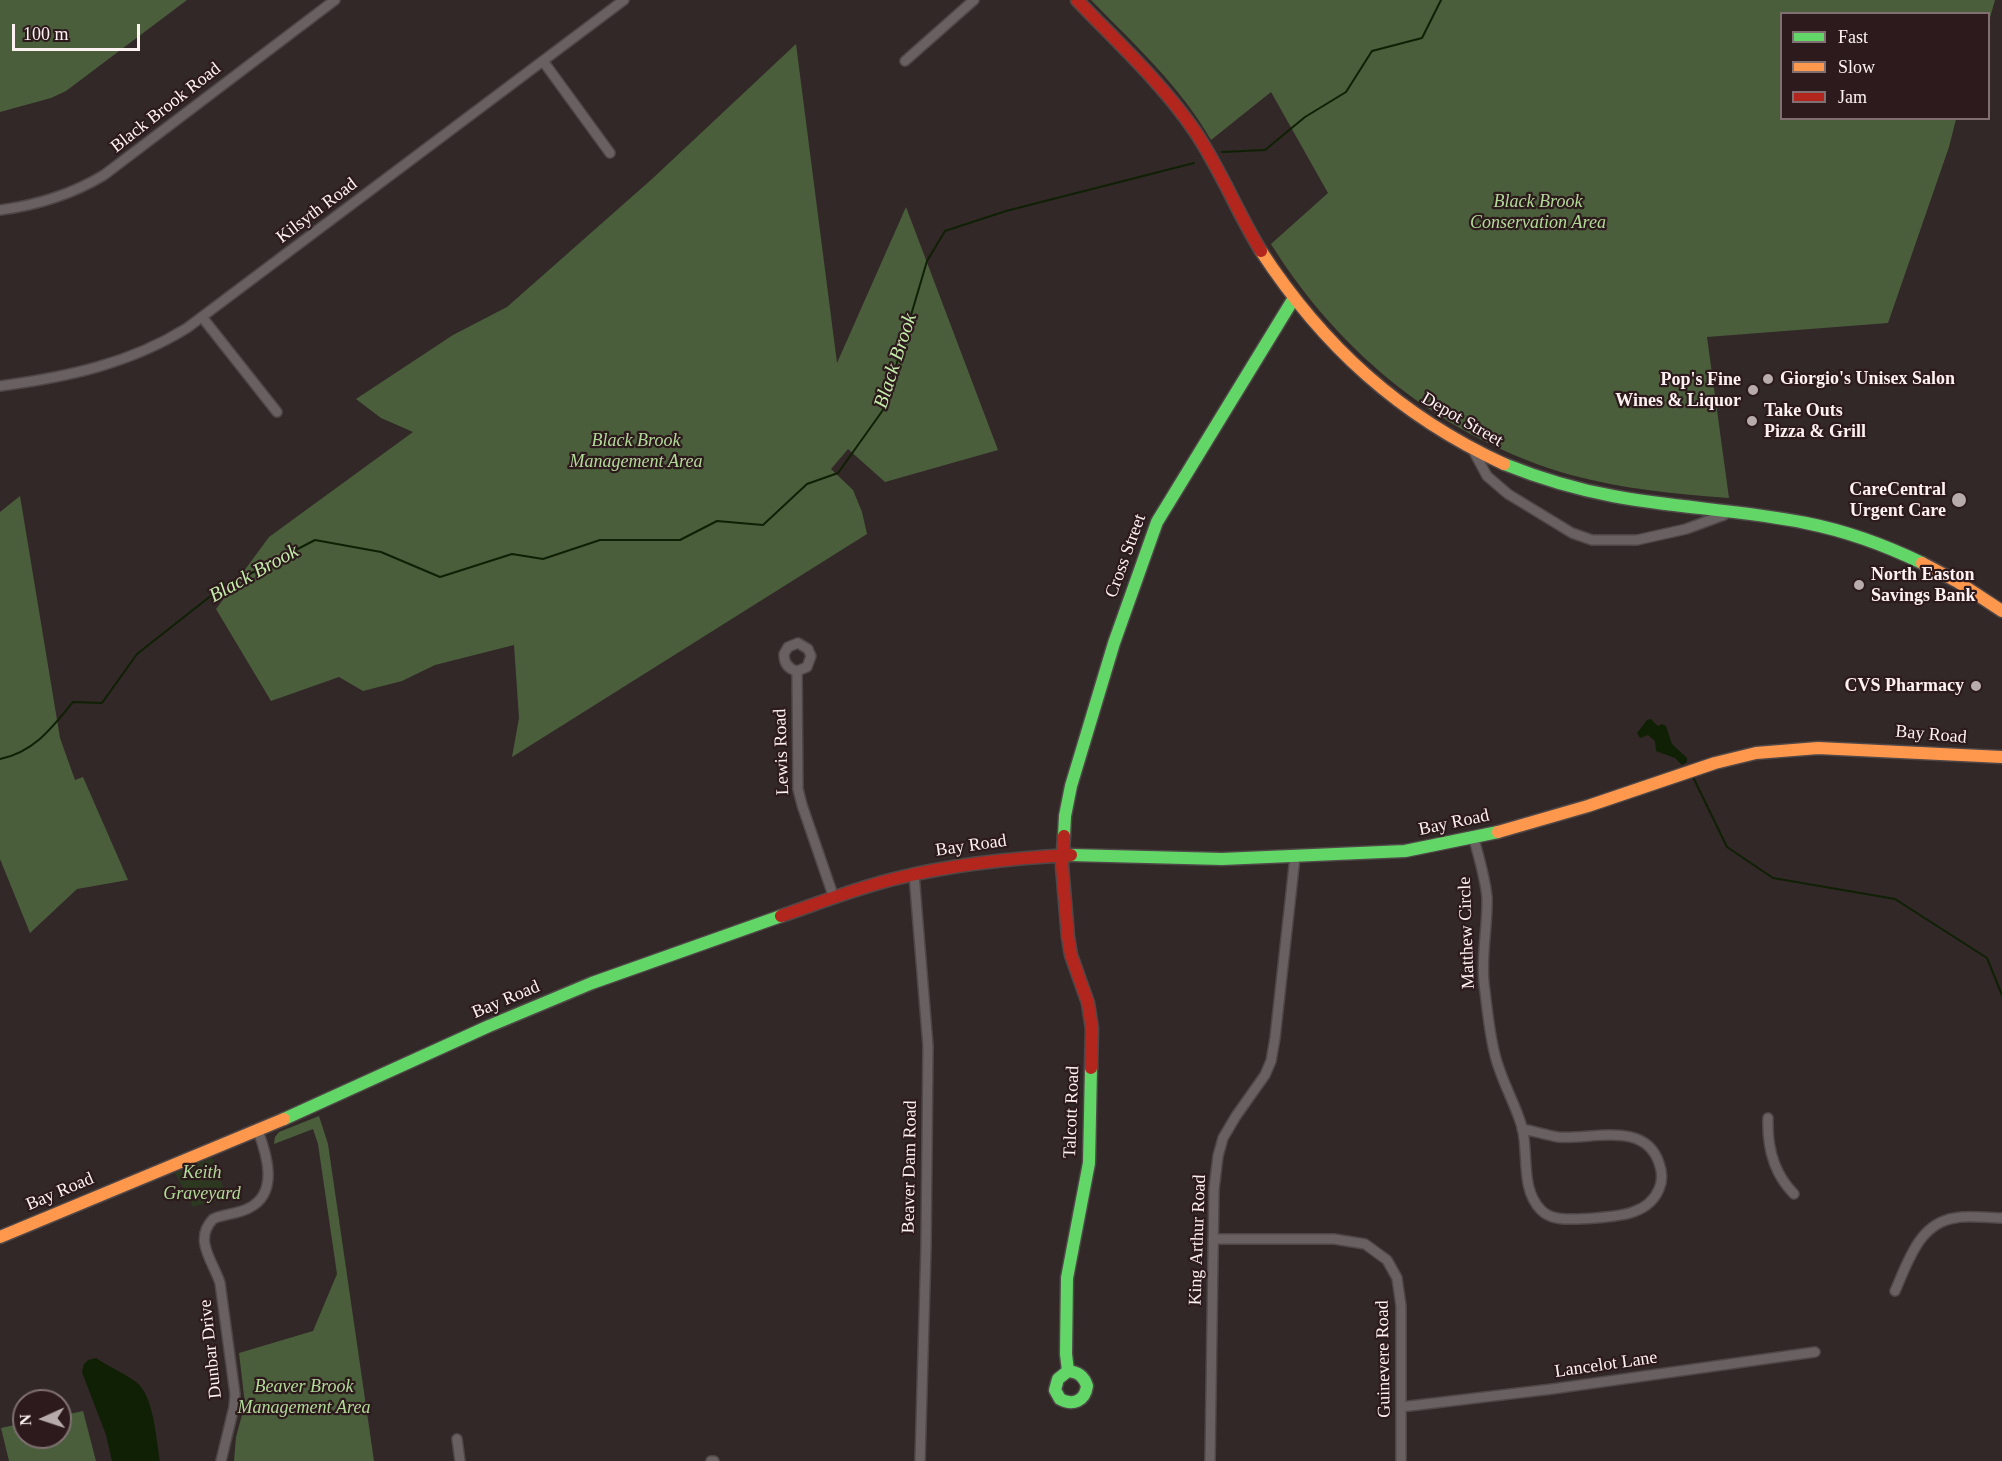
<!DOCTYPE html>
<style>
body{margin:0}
#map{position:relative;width:2002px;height:1461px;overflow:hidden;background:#322828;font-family:Georgia,serif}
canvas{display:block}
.legend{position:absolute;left:1780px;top:12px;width:210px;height:108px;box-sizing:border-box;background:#2c1a1c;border:2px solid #807072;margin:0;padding:8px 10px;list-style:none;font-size:18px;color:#fef1f2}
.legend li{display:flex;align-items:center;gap:12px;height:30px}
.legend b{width:30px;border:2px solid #807072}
.north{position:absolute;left:12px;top:1389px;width:60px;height:60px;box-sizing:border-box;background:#2c1a1c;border:2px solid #807072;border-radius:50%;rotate:267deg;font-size:16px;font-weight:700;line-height:24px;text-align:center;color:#fef1f2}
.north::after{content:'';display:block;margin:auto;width:21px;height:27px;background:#b7abab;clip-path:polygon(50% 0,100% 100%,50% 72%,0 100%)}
.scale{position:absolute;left:12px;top:24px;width:128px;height:27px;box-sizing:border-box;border:3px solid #fef1f2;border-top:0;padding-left:8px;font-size:18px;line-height:21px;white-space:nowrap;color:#fef1f2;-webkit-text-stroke:4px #2c1a1c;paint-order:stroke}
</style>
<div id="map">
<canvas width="2002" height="1461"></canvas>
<ul class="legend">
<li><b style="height:8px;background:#63d668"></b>Fast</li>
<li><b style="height:8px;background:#ff974d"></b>Slow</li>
<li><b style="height:8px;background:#b3261e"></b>Jam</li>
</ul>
<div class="north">N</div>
<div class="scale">100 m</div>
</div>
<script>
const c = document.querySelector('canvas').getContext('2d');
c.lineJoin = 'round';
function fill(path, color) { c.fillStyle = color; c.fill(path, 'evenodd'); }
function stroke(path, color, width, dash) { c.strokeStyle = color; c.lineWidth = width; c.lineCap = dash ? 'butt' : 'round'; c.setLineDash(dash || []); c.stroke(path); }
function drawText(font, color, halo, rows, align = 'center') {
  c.font = font + ' Georgia,serif'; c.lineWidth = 4.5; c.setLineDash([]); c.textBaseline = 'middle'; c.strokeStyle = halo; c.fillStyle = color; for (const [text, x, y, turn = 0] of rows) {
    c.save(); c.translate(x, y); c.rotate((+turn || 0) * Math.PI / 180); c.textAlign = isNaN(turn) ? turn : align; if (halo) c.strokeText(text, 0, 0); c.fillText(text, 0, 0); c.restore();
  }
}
fill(new Path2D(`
 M212,1158l15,39 -34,10 -18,-34z`), '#2c3920');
fill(new Path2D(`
 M0,0h187l-121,91 -15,7 -51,14z
 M1091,0h904l-6,21 -1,-7h-206v104l174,1 -7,28 -61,176 -181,14 22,161c-53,-4 -106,-9 -158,-23 -126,-36 -231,-120 -300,-231l57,-51 -57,-101 -60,48c-31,-54 -77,-96 -120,-140z
 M796,44l41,319 69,-156 92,243 -113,32 -37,-33 -17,20 22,21 9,22 5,22 -355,223 7,-39 -5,-73 -79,20 -33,16 -39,10 -24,-14 -68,24 -55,-92 53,-72 144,-105 -32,-14 -25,-19 97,-64 54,-28 145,-128z
 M20,496l40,242 15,42 8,-3 45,103 -51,9 -47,44 -30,-74v-347z
 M319,1116l9,28 46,317h-140l2,-24 9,-33 -6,-51 74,-22 24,-57 -19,-130 -5,-15 -39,15 1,-7 4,-5z
 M83,1411l13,50h-87l-8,-33 23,-5v14h36v-21z`), '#4a5e3c');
fill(new Path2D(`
 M1651,719l7,7 4,-2 4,2 6,18 15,14v4l-5,3 -7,-7 -19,-7 -1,-10 -7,-6 -8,3 -3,-5 10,-13z
 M96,1358c13,9 28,15 40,24 18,13 20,58 24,79h-48l-6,-26 -24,-63 2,-8 4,-4z`), '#0f2004');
stroke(new Path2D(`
 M1222,152l43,-2 40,-33 41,-25 26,-41 50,-13 19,-38
 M0,759c34,-7 52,-31 73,-57l29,1 35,-49 80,-63 98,-51 66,12 59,25 72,-23 31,5 57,-19h80l37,-19 46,4 44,-41 31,-11 45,-63 44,-149 18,-30 61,-20 188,-48
 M1692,775l35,72 46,31 122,21 92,59 15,37`), '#0f2004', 2);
const street = new Path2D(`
 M543,61l67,92
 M905,61l69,-61
 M0,210c38,-5 71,-15 104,-35l231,-175
 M202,317l75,95
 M0,386c67,-9 129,-22 187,-58l437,-328
 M1473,450l14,26 21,18 64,39 20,7h45l49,-11 38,-14
 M797,671c-9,-2 -13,-8 -13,-17l4,-7 10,-4 10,6 3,7 -4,11 -10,4 1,118 4,16 32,93
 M1474,839c5,19 11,38 13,58 1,29 -6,57 -3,86 3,24 5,49 11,72 6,25 20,48 27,72 7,26 -2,62 19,83 4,4 10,7 16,8 15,3 62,-1 76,-6 12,-4 21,-11 26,-23 4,-9 3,-18 0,-26 -14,-43 -68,-23 -101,-26 -12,-2 -24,-6 -36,-8
 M914,874l14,172 -2,201 -6,214
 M1768,1118c-1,28 6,56 26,76
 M1213,1239h121l31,5 22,16 10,18 4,28v155
 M1895,1291c13,-29 24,-68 60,-73 15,-3 31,0 47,0
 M1401,1407l151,-18 263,-37
 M457,1439l3,22
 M221,1461l13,-54 1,-13 -15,-111c-7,-22 -27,-43 -7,-64 11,-5 25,-5 36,-11 30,-15 18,-53 9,-77
 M711,1461h3
 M1210,1461l4,-272 4,-33 5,-18 13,-22 29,-41 6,-14 4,-23 20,-181`);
const fast = new Path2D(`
 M1504,464c35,14 71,25 109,32 64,12 129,14 193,27 40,8 79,22 116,40
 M1064,836l1,-20 6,-30 43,-143 43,-121 137,-224
 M1071,855l151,4 183,-8 93,-19
 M284,1119l205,-93 103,-43 189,-67
 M1068,1371c10,1 16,5 19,15 -2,15 -14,20 -27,13l-5,-9 3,-11 10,-8 -2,-17 1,-76 22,-115 2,-95`);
const slow = new Path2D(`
 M1261,251c62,95 139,165 243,213
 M1922,563l36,19 44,29
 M1498,832l90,-26 127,-43 41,-10 62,-5 184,9
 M0,1237l284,-118`);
const jam = new Path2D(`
 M1077,0c40,42 84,82 117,130 26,38 43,82 67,121
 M1064,836l-2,30 6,71 3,18 17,48 4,26 -1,39
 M781,916c38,-13 78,-29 117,-38 57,-14 115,-20 173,-23`);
stroke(street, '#4f4747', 12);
stroke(fast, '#4f4747', 15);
stroke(slow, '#4f4747', 15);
stroke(jam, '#4f4747', 15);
stroke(street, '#696061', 9);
stroke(fast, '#63d668', 12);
stroke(slow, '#ff974d', 12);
stroke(jam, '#b3261e', 12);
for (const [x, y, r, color] of [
 [1768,379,6,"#b7abab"],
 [1753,390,6,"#b7abab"],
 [1752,421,6,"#b7abab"],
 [1959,500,8,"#b7abab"],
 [1859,585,6,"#b7abab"],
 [1976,686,6,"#b7abab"]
]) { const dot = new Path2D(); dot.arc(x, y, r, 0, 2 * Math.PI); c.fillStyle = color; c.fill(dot); stroke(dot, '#2c1a1c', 2); }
drawText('18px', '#fef1f2', '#2c1a1c', [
 ["Black Brook Road",166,108,-38],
 ["Kilsyth Road",317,211,-37],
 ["Depot Street",1462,420,30],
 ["Cross Street",1126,556,-70],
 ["Bay Road",1931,735,5],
 ["Lewis Road",782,752,-92],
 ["Bay Road",1454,823,-12],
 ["Bay Road",971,846,-8],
 ["Matthew Circle",1467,933,-92],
 ["Bay Road",506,1000,-23],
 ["Talcott Road",1072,1112,-88],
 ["Beaver Dam Road",910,1167,-89],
 ["Bay Road",60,1192,-23],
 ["King Arthur Road",1198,1240,-88],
 ["Dunbar Drive",211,1349,-96],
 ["Guinevere Road",1384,1359,-91],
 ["Lancelot Lane",1606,1365,-8]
]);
drawText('italic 18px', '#b1d998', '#2c1a1c', [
 ["Black Brook",1538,202],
 ["Conservation Area",1538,223],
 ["Black Brook",636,441],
 ["Management Area",636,462],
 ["Keith",202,1173],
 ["Graveyard",202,1194],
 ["Beaver Brook",304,1387],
 ["Management Area",304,1408]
]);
drawText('bold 18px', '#fef1f2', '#2c1a1c', [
 ["Giorgio's Unisex Salon",1780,379],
 ["Pop's Fine",1741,380,"right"],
 ["Wines & Liquor",1741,401,"right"],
 ["Take Outs",1764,411],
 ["Pizza & Grill",1764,432],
 ["CareCentral",1946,490,"right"],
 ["Urgent Care",1946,511,"right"],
 ["North Easton",1871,575],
 ["Savings Bank",1871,596],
 ["CVS Pharmacy",1964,686,"right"]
], 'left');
drawText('italic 20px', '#c4ecaa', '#2c1a1c', [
 ["Black Brook",896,361,-72],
 ["Black Brook",254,574,-29]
]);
</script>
